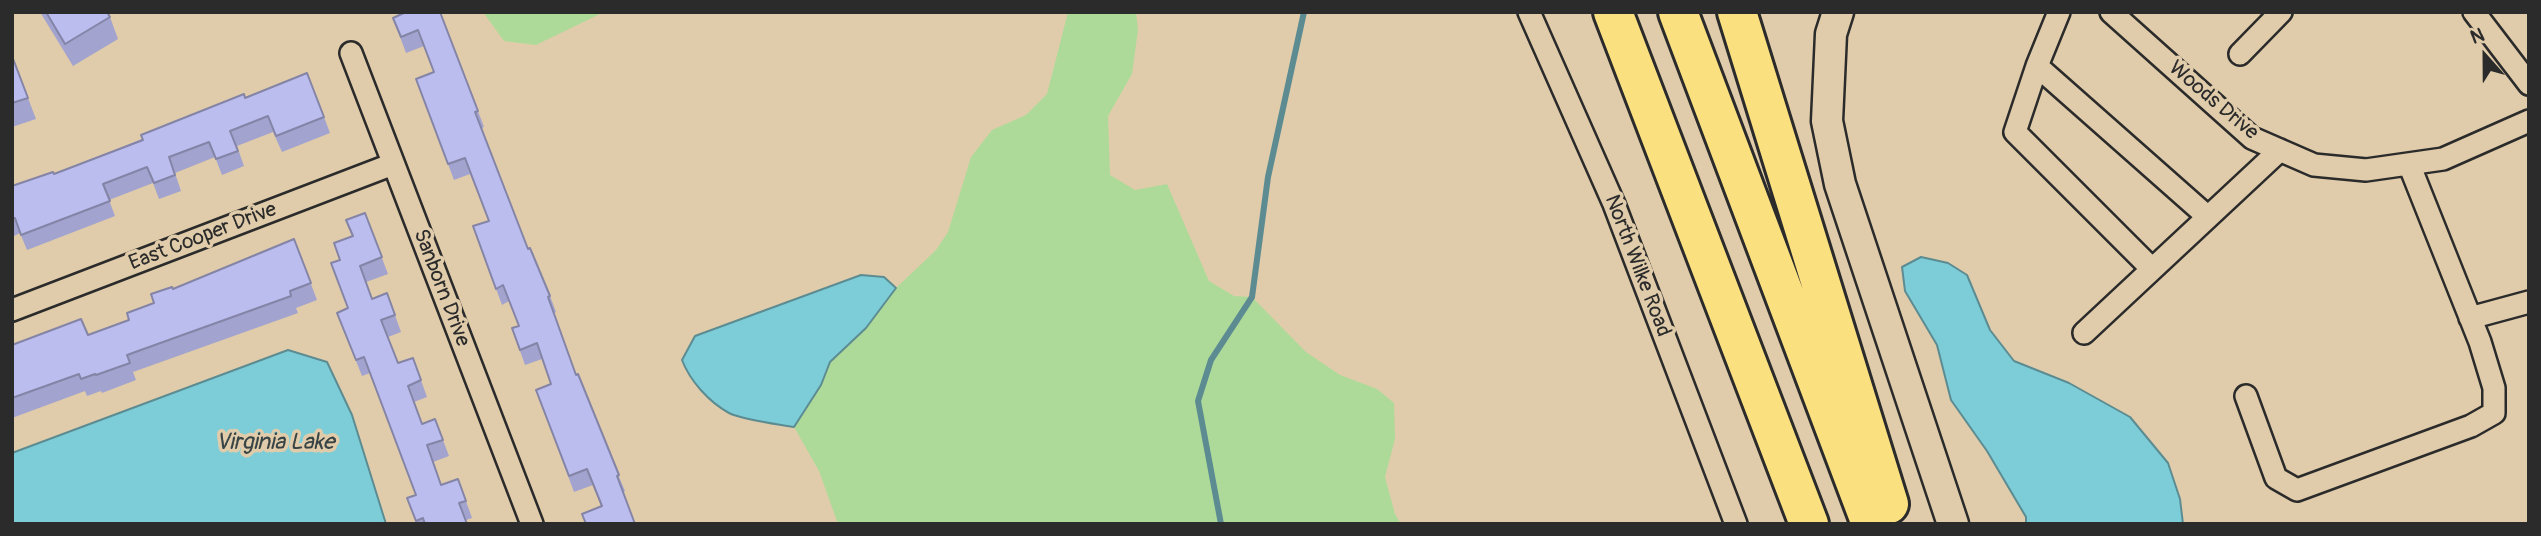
<!DOCTYPE html>
<style>
body{margin:0}
#map{position:relative;width:2541px;height:536px;overflow:hidden;background:#e0ccaa;font-family:Pangolin,sans-serif}
canvas{display:block}
.frame{position:absolute;inset:0;border:14px solid #2b2b2b;pointer-events:none}
.north{position:absolute;left:2450px;top:21px;width:70px;height:70px;-webkit-text-stroke:5px #e0ccaa;paint-order:stroke;rotate:339deg;font-size:19px;font-weight:700;line-height:28px;text-align:center;color:#2b2b2b}
.north::after{content:'';display:block;margin:auto;width:24px;height:32px;background:#2b2b2b;clip-path:polygon(50% 0,100% 100%,50% 72%,0 100%)}
</style>
<div id="map">
<canvas width="2541" height="536"></canvas>
<div class="frame"></div>
<div class="north">N</div>
</div>
<script>
const c = document.querySelector('canvas').getContext('2d');
c.lineJoin = 'round';
function fill(path, color) { c.fillStyle = color; c.fill(path, 'evenodd'); }
function stroke(path, color, width, dash) { c.strokeStyle = color; c.lineWidth = width; c.lineCap = dash ? 'butt' : 'round'; c.setLineDash(dash || []); c.stroke(path); }
function drawText(font, color, halo, rows, align = 'center') {
  c.font = font + ' Pangolin,sans-serif'; c.lineWidth = 7; c.setLineDash([]); c.textBaseline = 'middle'; c.strokeStyle = halo; c.fillStyle = color; for (const [text, x, y, turn = 0] of rows) {
    c.save(); c.translate(x, y); c.rotate((+turn || 0) * Math.PI / 180); c.textAlign = isNaN(turn) ? turn : align; if (halo) c.strokeText(text, 0, 0); c.fillText(text, 0, 0); c.restore();
  }
}
fill(new Path2D(`
 M483,12h121l-68,33 -32,-4z
 M1068,12h68l2,18 -6,44 -24,42 2,59 25,15 32,-6 42,97 25,15 18,1 54,55 34,23 37,14 17,14 1,36 -10,38 10,37 6,10h-563l-19,-53 -25,-44 27,-42 9,-23 36,-34 30,-40 40,-38 12,-18 23,-75 21,-27 34,-15 21,-21z`), '#aeda99');
const water = new Path2D(`
 M1921,257l27,6 19,12 23,55 24,31 55,22 61,34 38,46 12,36 3,25h-157v-7l-39,-66 -36,-51 -14,-55 -32,-54 -3,-24z
 M861,275l23,2 12,11 -30,40 -36,34 -9,23 -27,42c-17,-3 -51,-7 -65,-14 -20,-11 -39,-32 -47,-53l13,-24z
 M288,350l39,12 25,53 34,109h-374v-71z`);
fill(water, '#7ccdd7');
stroke(water, '#5c8c92', 2);
stroke(new Path2D(`
 M1221,524l-23,-123 13,-41 41,-63 16,-120 36,-165`), '#5c8c92', 6);
const street = new Path2D(`
 M1529,12l85,192 122,320
 M2111,12l141,126 62,27 52,5 77,-11 86,-38
 M2474,12l55,72
 M351,53l181,471
 M2240,54l41,-42
 M2037,66l22,-54
 M2152,269l-137,-137 22,-66 171,151
 M12,310l381,-146
 M2470,318l59,-16
 M2084,333l196,-183
 M2246,396l30,82 21,12 174,-64 23,-13v-25l-14,-46 -71,-178`);
const secondary = new Path2D(`
 M1838,12l-7,22 -4,87 13,63 113,340`);
const highway = new Path2D(`
 M1613,12l196,512
 M1678,12l193,512
 M1737,12l152,492`);
stroke(street, '#2b2b2b', 26);
stroke(secondary, '#2b2b2b', 35);
stroke(highway, '#2b2b2b', 44);
stroke(street, '#e0ccaa', 21);
stroke(secondary, '#e0ccaa', 30);
stroke(highway, '#fbe080', 38);
fill(new Path2D(`
 M40,12h67l3,5 8,22 -45,27z
 M406,12l72,99 6,16 -2,1 46,121 22,47 6,16 -2,1 22,62 49,116 -24,15 -8,-21 -19,7 -38,-102 15,-6 -9,-25 -17,6 -13,-37 7,-2 -10,-25 -7,4 -29,-79 16,-5 -7,-18 -12,-29 -16,6 -38,-101 18,-7 -10,-26 -18,7 -13,-35z
 M12,56l24,63 -24,8z
 M245,98l79,19 6,16 -48,19 -9,-20 -36,14 7,20 -22,9 -7,-18 -40,16 6,18 -22,8 -6,-16 -44,17 6,16 -88,34 -7,-17 -8,4v-51l42,-12z
 M365,213l23,61 -22,8 6,17 15,-6 14,39 -13,5 10,26 15,-5 14,39 -13,5 8,22 13,-5 14,37 -16,6 8,23 17,-6 14,39 -6,2 1,4h-50l-10,-26 9,-3 -46,-122 -8,3 -25,-63 11,-4 -8,-49 12,-24 -6,-16z
 M294,239l23,61 -21,8 2,5 -165,59 3,8 -34,13 -1,-2 -14,5 -2,-5 -73,27v-73l76,-10 41,-15 44,-31z`), '#a2a3ce');
const building = new Path2D(`
 M46,12h61l3,5 -45,27z
 M406,12h34l38,99 -3,1 53,137 2,-1 20,48 -2,1 28,78 2,-1 41,101 -2,1 18,48h-49l-4,-10 20,-8 -15,-37 -18,7 -33,-86 15,-6 -14,-41 -17,7 -8,-22 7,-2 -16,-41 -7,4 -23,-63 16,-5 -13,-34 -11,-29 -17,6 -32,-85 18,-7 -16,-42 -17,7 -8,-19z
 M12,56l16,42 -16,5z
 M307,73l17,44 -48,19 -8,-20 -38,15 8,20 -22,8 -7,-17 -40,15 6,18 -21,8 -7,-16 -44,17 7,17 -89,34 -6,-17h-3v-32l41,-14 1,2 89,-34 -2,-5 103,-41 1,4z
 M365,213l17,44 -22,9 12,33 15,-6 8,22 -14,5 17,43 15,-5 8,22 -13,6 14,38 13,-5 8,21 -16,5 14,40 17,-6 8,22 -7,2 8,21h-42l-2,-6 -7,3 -9,-23 9,-3 -52,-138 -8,3 -19,-47 11,-5 -17,-45 9,-3 -6,-17 19,-7 -7,-16z
 M294,239l17,44 -21,8 1,5 -164,59 3,8 -34,12 -1,-1 -14,5 -2,-5 -67,24v-53l69,-26 7,16 41,-15 -2,-7 27,-10 -3,-9 21,-7 1,2z`);
fill(building, '#bcbdef');
stroke(building, '#8484a7', 2);
drawText('21px', '#2b2b2b', '#e0ccaa', [
 ["Woods Drive",2213,101,40],
 ["East Cooper Drive",203,237,-21],
 ["North Wilke Road",1637,266,69],
 ["Sanborn Drive",441,288,69]
]);
drawText('italic 23px', '#374345', '#e0ccaa', [
 ["Virginia Lake",275,443]
]);
</script>
